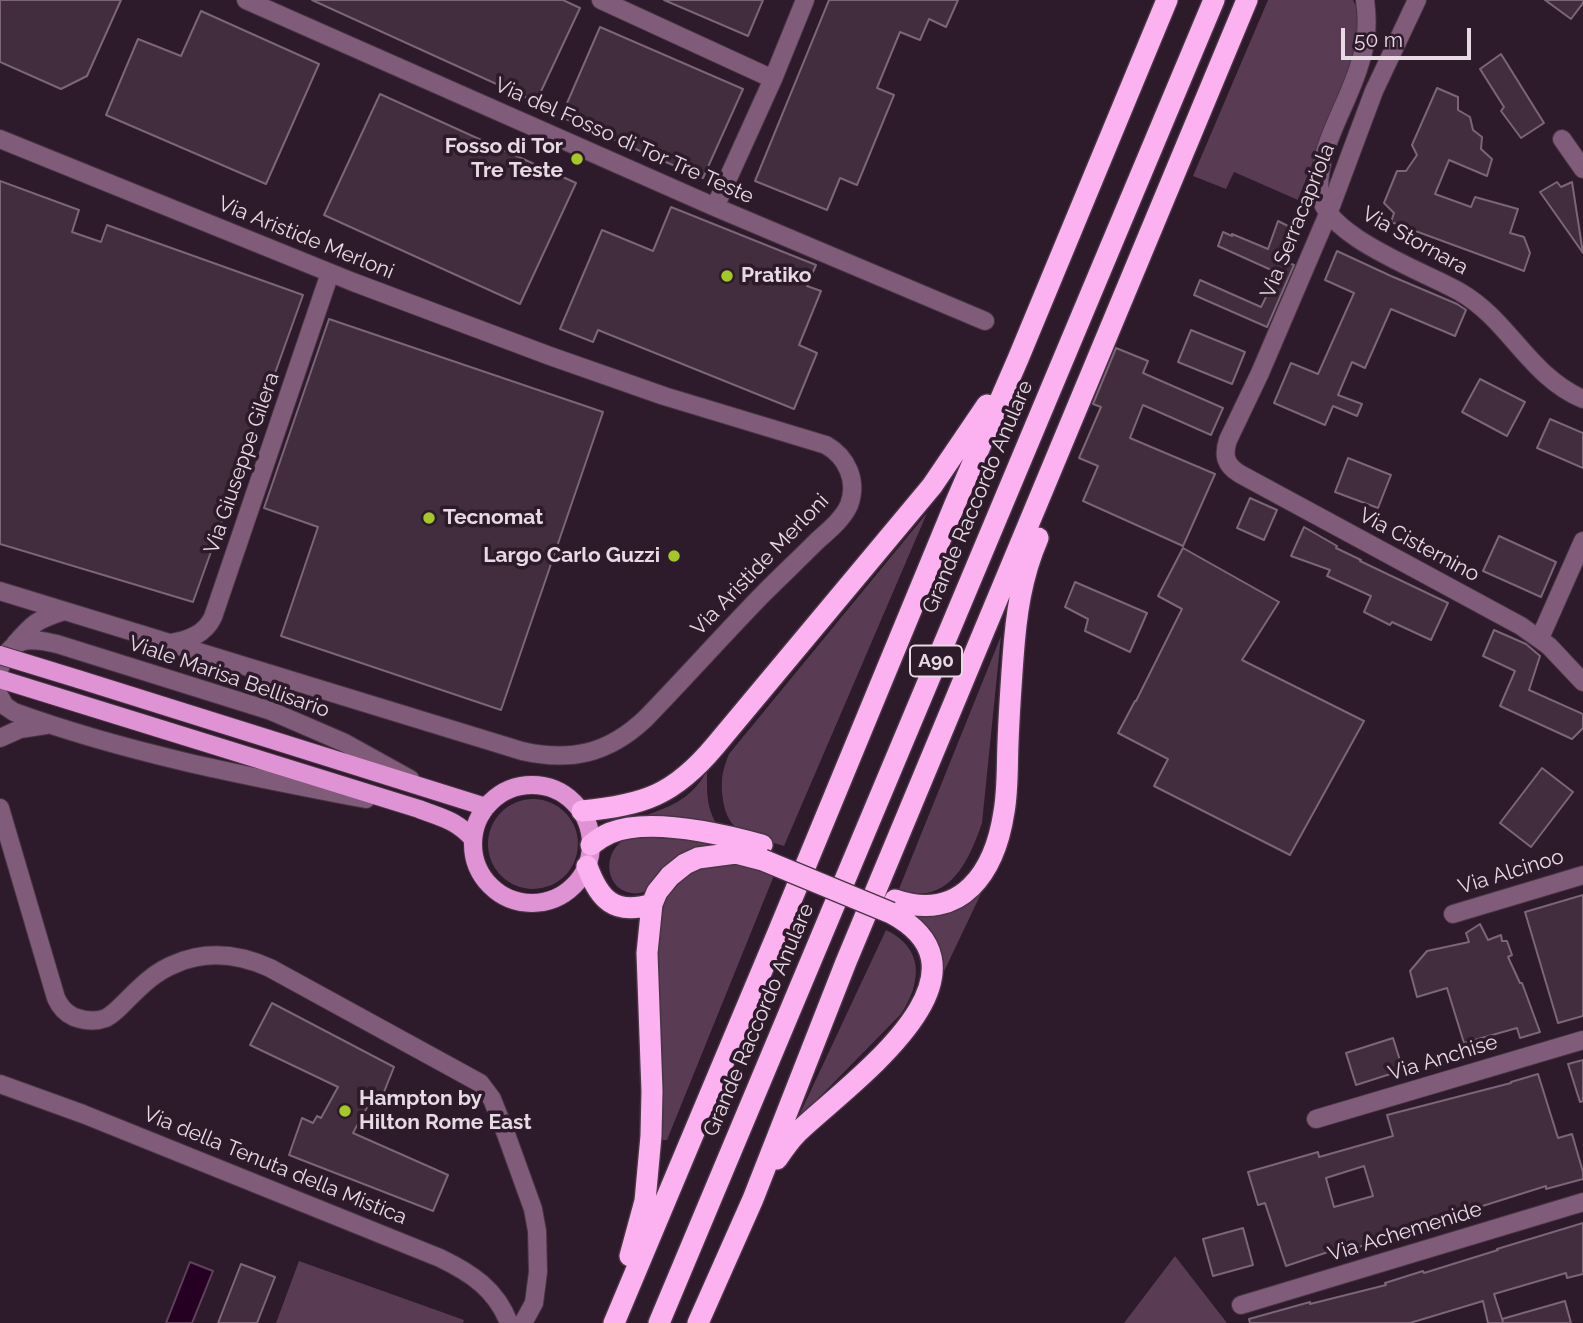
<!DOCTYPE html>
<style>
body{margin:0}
#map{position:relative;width:1583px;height:1323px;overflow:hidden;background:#2d1a2a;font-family:Raleway,sans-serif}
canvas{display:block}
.scale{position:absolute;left:1341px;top:28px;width:130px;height:32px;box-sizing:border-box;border:4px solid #e7dae4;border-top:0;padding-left:9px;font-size:21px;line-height:24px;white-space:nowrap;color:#e7dae4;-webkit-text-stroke:5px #2d1a2a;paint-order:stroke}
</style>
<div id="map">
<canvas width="1583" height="1323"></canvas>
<div class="scale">50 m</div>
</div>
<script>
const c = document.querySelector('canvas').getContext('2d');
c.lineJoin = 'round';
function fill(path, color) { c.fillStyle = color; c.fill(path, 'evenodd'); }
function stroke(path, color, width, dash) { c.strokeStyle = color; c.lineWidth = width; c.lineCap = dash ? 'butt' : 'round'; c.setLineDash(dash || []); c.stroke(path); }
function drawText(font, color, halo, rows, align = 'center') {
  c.font = font + ' Raleway,sans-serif'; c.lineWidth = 7; c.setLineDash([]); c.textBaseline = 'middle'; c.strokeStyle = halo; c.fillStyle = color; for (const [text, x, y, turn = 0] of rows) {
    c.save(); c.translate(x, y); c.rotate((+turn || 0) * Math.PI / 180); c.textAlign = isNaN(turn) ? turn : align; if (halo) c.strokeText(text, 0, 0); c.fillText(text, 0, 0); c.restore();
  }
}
fill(new Path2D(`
 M1268,0h85l3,6 3,26 -6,26 -55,142 -64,-28 -8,17 -33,-13z
 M927,513l-143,333c-13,-4 -30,-8 -43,-15 -16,-8 -20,-33 -19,-50 0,-9 4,-19 7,-27z
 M1001,636l-19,187c-13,38 -34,85 -83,66z
 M707,771c0,22 -1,35 10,54l-79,-7c31,-11 52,-17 69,-47z
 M488 844a45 45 0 1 1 90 0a45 45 0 1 1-90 0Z
 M632,837l49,2 32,5c-7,2 -14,3 -20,8 -15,10 -32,31 -47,39 -9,5 -23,2 -30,-6 -14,-16 -5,-44 16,-48z
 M727,860l48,13 -108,267h-8l-3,-193 3,-37 13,-23 21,-17z
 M986,883l-47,99c-1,-33 0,-50 -30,-69 20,4 45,3 62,-12 5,-5 10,-12 15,-18z
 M886,930c38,18 36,52 15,84l-104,106z
 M1175,1256l52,67h-103z
 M299,1261l165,59 -1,3h-187z`), '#593c54');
const water = new Path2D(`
 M190,1262l23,9 -21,52h-26z`);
fill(water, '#260022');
stroke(water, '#60415c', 2);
const building = new Path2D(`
 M0,0h121l-34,76 -26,13 -61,-27z
 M312,0h251l17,8 -44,94z
 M664,0h99l-15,36z
 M829,0h129l-12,27 -17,-8 -9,21 -20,-8 -23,56 17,7 -37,90 -17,-7 -13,32 -72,-29z
 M1545,0h38v3l-12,16z
 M201,11l118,53 -53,120 -160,-69 32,-76 43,17z
 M600,27l143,62 -40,89 -142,-61z
 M1501,54l43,69 -23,15 -20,-27 3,-4 -24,-38z
 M1437,88l21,9v13l12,7 3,13 9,7 -1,12 11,10 -5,17 -38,-16 -14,34 36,13 4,-10 43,12 -8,24 14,4 6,16 -6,18 -133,-49 3,-9 -10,-10 13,-32h9l11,-16 -5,-10z
 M380,94l196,89 -56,121 -196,-89z
 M0,181l79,29 -7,22 29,10 6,-17 196,70 -110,307 -193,-58z
 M1557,182l4,5 11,-5 11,71 -43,-61z
 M671,207l145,58 -9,21 14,5 -22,54 18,8 -23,56 -196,-79 -5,12 -33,-13 42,-99 51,21z
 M1278,221l20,10 -9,32 5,2 -27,62 -73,-32 6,-15 61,27 17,-34 -60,-27 5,-14 9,4v-2l36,15z
 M1337,251l54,25 66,28 9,6 -11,26 -64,-27 -26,59 -13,-6 -14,33 24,9 -5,12 -24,-10 -8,19 -51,-22 17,-40 27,11 36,-81 -29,-13z
 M329,319l274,93 -102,298 -220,-74 37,-109 -54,-19z
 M1191,330l54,22 -13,32 -54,-22z
 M1116,348l32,13 -5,12 80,35 -12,27 -68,-30 -13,33 85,36 -32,72 -100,-45 15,-35 -19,-8 22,-51 -8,-3z
 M1480,379l45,23 -18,34 -45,-24z
 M1550,419l33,14v35l-46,-20z
 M1348,458l43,17 -13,33 -43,-16z
 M1250,498l27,12 -13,30 -27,-12z
 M1304,527l33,19 -1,2 25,12 -1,1 88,42 -17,37 -39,-18 -2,3 -26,-13 7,-16 -44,-20 3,-6 -39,-14z
 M1499,536l57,26 -15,35 -58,-26z
 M1183,548l96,54 -37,58 122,61 -74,134 -136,-69 14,-27 -50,-26 17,-32h1l46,-92 -24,-13z
 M1075,582l72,31 -17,39 -45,-21 3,-12 -23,-12z
 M1494,630l32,14 14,12 -11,34 54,24v14l-11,11 -72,-33 15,-35 -32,-15z
 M1542,768l31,24 -42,55 -31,-24z
 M1583,895v121l-25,7 -33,-111z
 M1480,924l8,16 13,-5 1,6h5l5,14 -4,2 12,26h2l18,49 -20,6 -3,-10 -53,15 -17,-55 -30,9 -7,-26 17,-20 42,-9 -3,-9z
 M272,1003l122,64 -16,40 -8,-5 -17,31 95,42 -15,36 -144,-56 13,-37 11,5 4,-7 4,2 17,-31 -88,-42z
 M1393,1038l10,32 -47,15 -10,-32z
 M1583,1060v41l-3,1 -12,-38z
 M1538,1074l20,64 14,-4 11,38v7l-37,10v-3l-73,23v1l-102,29 1,4 -34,10 -1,-4 -51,17 -21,-63 -7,2 -10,-33 70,-20 1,5 74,-21 -6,-21 124,-32v-1zM1364,1166l9,30 -39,11 -8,-29z
 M1583,1223v51l-16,4 -1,-5 -72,21 9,28 -1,-3 63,-18 6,22h-83l-5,-22 -73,22h-160l-1,-4 61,-17v2l76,-19 -1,-2 38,-12 1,2 74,-23 -1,-1z
 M1243,1228l10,37 -40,11 -10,-37z
 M241,1264l34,13 -18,46h-39z`);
fill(building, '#412d3e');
stroke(building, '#7c6578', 2);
const minor = new Path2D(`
 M246,0l469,207 270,114
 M601,0l172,79
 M1365,0c3,21 2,43 -5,63 -12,42 -41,81 -41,126 0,46 107,83 141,103 49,28 70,85 123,107
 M1417,0l-43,91 -46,123 -68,159 -32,67c-5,15 -3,25 12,34l281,152 28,20 34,36
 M0,139l353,143 197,74 114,40 162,49c21,12 32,36 23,60 -6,14 -21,26 -32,36 -18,18 -36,35 -54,53 -40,41 -78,84 -118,125 -37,35 -75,43 -123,32l-522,-160
 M1562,139l21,30
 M715,207l58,-128 32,-79
 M1540,638l43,-97
 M171,643c18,-3 34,-9 42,-26l117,-344
 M15,644c19,-22 22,-24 49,-33
 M0,668c11,-31 27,-31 57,-24l214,67 74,32 65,36
 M0,697l5,9 9,6c116,42 232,64 352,87
 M0,738l20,-9 26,-4
 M0,808l56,190c4,9 9,15 18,19 11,4 22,5 32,1 8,-4 15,-12 21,-18 14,-14 29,-29 48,-36 32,-14 64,-10 95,4l210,115 12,16 14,35 27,75 4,22 1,41 -4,31 -11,20
 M1453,914l130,-39
 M0,1084l83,30 357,144c31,15 56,31 69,65
 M1316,1119l267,-79
 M1241,1305l342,-103`);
const major = new Path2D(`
 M0,679l419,130c23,9 37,11 54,30
 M78,679l408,128
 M473 844a59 59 0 1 1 118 0a59 59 0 1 1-118 0Z`);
const highway = new Path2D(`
 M582,811c62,-6 92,-16 133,-65l217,-260 55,-81
 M591,845c6,-5 12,-9 19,-12 39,-16 112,1 152,12
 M587,866c12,33 27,50 65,38
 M895,900c67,23 100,-29 109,-88 4,-23 3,-46 4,-69 1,-29 3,-57 5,-85 3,-42 8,-81 25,-120
 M777,1159c6,-9 12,-18 20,-26 47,-46 211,-158 94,-220
 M630,1256l15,-55 6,-65 1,-45 -5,-138 5,-49 5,-12 13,-16 15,-12 13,-6 38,-5 27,7
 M614,1323l165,-393 176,-426 63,-145 149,-359
 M659,1323l555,-1323
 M698,1323l55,-124 93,-237 401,-962`);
stroke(minor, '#473544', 20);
stroke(major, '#473544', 20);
stroke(highway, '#473544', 24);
stroke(minor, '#805b7a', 18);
stroke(major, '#e093d4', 18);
stroke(highway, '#fcb2f0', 21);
const majorBridge = new Path2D(`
 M0,655l78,24`);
const highwayBridge = new Path2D(`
 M763,860l128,53`);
stroke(majorBridge, '#473544', 20, []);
stroke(highwayBridge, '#473544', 24, []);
stroke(majorBridge, '#e093d4', 18);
stroke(highwayBridge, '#fcb2f0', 21);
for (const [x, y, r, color] of [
 [577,159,7,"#a4c825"],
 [727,276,7,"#a4c825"],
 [429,518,7,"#a4c825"],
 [674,556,7,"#a4c825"],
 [345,1111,7,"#a4c825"]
]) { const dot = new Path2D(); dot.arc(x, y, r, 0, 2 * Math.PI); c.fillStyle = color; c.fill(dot); stroke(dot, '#2d1a2a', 2.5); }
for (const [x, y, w] of [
 [936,661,52]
]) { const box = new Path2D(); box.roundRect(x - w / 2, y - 15.5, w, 31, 5); c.fillStyle = '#2d1a2a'; c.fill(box); stroke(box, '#e7dae4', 2); }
drawText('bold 19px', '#e7dae4', null, [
 ["A90",936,661]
]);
drawText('21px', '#e7dae4', '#2d1a2a', [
 ["Via del Fosso di Tor Tre Teste",624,141,24],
 ["Via Serracapriola",1298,221,-68],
 ["Via Aristide Merloni",306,238,22],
 ["Via Stornara",1415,241,29],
 ["Via Giuseppe Gilera",242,463,-71],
 ["Grande Raccordo Anulare",978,497,-67],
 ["Via Cisternino",1419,545,28],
 ["Via Aristide Merloni",760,565,-46],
 ["Viale Marisa Bellisario",229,677,19],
 ["Via Alcinoo",1511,872,-17],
 ["Grande Raccordo Anulare",759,1020,-67],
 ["Via Anchise",1443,1058,-17],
 ["Via della Tenuta della Mistica",275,1166,22],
 ["Via Achemenide",1405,1232,-17]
]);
drawText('bold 21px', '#e7dae4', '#2d1a2a', [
 ["Fosso di Tor",563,147,"right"],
 ["Tre Teste",563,171,"right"],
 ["Pratiko",741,276],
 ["Tecnomat",443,518],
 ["Largo Carlo Guzzi",660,556,"right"],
 ["Hampton by",359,1099],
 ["Hilton Rome East",359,1123]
], 'left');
</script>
